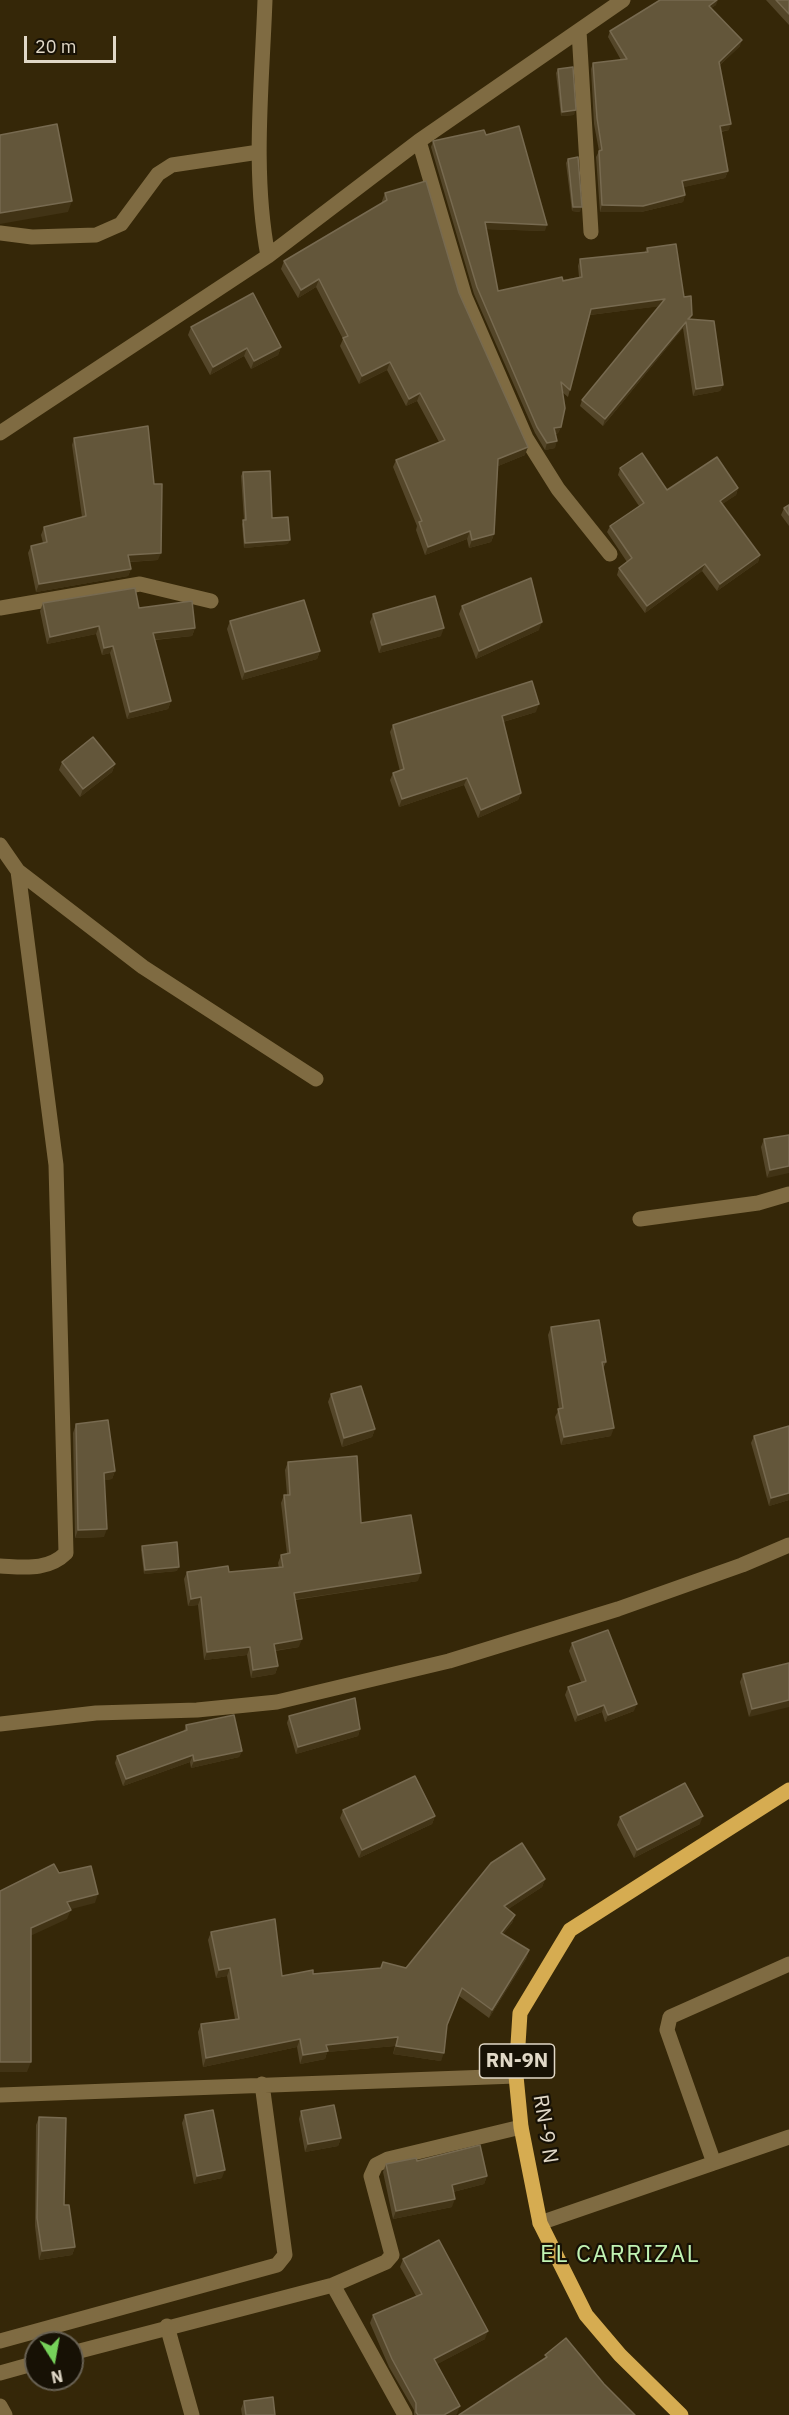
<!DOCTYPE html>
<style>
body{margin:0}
#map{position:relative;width:789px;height:2415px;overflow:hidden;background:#352708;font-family:"IBM Plex Sans",sans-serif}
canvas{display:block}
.north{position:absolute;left:24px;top:2331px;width:60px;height:60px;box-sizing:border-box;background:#171105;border:2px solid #686153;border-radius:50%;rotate:169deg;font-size:16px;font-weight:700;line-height:24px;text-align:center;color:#e1d8c7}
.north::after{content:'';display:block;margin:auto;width:21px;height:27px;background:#76d25a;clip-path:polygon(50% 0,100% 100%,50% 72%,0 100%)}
.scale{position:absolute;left:24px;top:36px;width:92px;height:27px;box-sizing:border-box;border:3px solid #e1d8c7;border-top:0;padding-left:8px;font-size:18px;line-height:21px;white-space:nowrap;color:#e1d8c7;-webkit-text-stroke:4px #171105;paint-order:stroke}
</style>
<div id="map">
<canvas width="789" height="2415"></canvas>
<div class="north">N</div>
<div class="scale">20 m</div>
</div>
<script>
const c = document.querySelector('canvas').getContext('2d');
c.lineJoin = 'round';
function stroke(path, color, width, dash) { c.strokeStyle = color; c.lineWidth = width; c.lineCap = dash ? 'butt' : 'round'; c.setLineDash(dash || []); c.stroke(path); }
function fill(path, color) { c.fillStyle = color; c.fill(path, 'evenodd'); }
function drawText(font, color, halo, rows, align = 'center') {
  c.font = font + ' "IBM Plex Sans",sans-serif'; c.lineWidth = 4.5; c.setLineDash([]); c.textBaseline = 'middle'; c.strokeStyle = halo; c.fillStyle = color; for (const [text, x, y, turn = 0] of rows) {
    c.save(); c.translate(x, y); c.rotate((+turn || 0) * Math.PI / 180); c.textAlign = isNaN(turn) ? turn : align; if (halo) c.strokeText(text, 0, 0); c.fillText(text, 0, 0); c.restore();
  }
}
stroke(new Path2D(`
 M265,0c-3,85 -13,172 3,256
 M579,31l12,201
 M419,141l46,156 61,141 32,51 52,65
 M0,233l32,4 64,-2 25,-11 37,-50 14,-9 87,-13
 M0,433l268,-177 151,-115 204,-141
 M0,608l140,-24 71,17
 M0,845l18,26 125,96 173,112
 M640,1219l118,-16 31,-9
 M0,1566c24,1 48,5 66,-13l-10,-388 -38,-294
 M0,1724l96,-11 101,-3 80,-8 172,-41 169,-52 124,-44 47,-20
 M0,2095l516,-19
 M714,2163l-47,-133 3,-13 119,-53
 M540,2223l249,-86
 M333,2285l72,130
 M167,2326l25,89
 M0,2341l277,-76 8,-10 -23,-171
 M72,2353l261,-68 53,-23 6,-7 -21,-79 5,-11 12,-6 133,-32
 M0,2373l36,-10
 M0,2406l5,9`), '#7f6b42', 15);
stroke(new Path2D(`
 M681,2415l-61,-60 -34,-40 -46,-92 -19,-96 -5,-51 4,-63 50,-83 219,-140`), '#d6ac51', 15);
fill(new Path2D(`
 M766,0h23v25z
 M716,5l-5,3 29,38 -20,19 9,65 -8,2 7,39 -3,7 -42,9 2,8 -2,7 -42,10h-41l-4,-55 3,-6 -5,-27 -3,-55 2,-6 28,-3 -13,-23 2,-6z
 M558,69l16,46 -13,1 -5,-43z
 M486,135l59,96 -59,-2 12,62 81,-14 -1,-11 2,-7 65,-7 2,-4 37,49 8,18 -2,4 33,66 -3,6 -27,5 -10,-68 -80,98 -23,-20 2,-6 77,-94 -69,9 -22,82 -6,-5 -1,35 -3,6 -2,1 -1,14 -10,2 -10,-17 -61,-139 -43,-147 2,-6z
 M568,159l12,53 -8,-1 -6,-48z
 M385,193l74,100 66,162 -27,11 -4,68 -3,8 -22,6 -2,-9 -42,16 -9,-25 1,-4 -24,-59 3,-7 43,-18 -22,-41 -11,5 -19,-36 -28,14 -19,-38 3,-7 -27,-52 -18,11 -17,-29 3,-8 98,-58v-2z
 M191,327l90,20 -3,8 -27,14 -7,-13 -34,19 -22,-40z
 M74,438l84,122 -28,2 1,7 -3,7 -92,16 -8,-39 3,-7 12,-3 -2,-8 3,-8 38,-10 -10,-72z
 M620,468l47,22 71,-2 -2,7 -14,9 38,51 -2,7 -41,29 -15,-20 -57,42 -28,-38 2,-7 8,-6 -20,-30 3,-6 29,-20 -21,-31z
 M243,472l29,46 16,26 -44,4 -2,-24 2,-4 -3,-44z
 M789,505v21l-8,-11 3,-7z
 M43,603l96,5 56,20 -3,8 -37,4 16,61 -3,8 -41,10 -17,-66 -8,2 -6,-21 -49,10 -7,-33z
 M462,606l77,24 -63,29 -17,-45z
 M373,614l68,22 -62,17 -9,-31z
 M230,621l90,30 -3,8 -75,21 -15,-51z
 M536,712l-33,10 18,71 -3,7 -40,18 -14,-33 -65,22 -9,-27 3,-7 7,-2 -10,-39 3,-7z
 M62,762l53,2 -3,8 -32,25 -21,-27z
 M789,1135l-22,43 -6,-31 3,-8z
 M551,1327l55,35 -3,7 8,67 -50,9 -6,-28 4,-8 -11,-74z
 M331,1394l44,35 -3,8 -30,10 -14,-45z
 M76,1424l39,47 -3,8 -8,1v57l-29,1 -2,-105z
 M789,1426v74l-20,6 -18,-63 3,-7z
 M288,1462l73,61 57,58 -123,19 4,47 -24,4 3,15 -3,8 -24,4 -4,-23 -43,5 -6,-55 -10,1 -4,-27 3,-7h42l50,-4 -1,-5 3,-8 6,-1 -6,-51 3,-8h3l-2,-25z
 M142,1546l35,25 -33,3 -3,-24z
 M572,1643l62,68 -29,11 -3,-10 -27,10 -10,-27 3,-8 13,-5 -12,-31z
 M789,1663l-40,54 -9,-35 3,-8z
 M289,1716l71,13 -2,7 -62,18 -9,-31z
 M186,1725l56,26 -3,6 -48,11 -1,-6 -67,24 -8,-23 2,-7 67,-25z
 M343,1810l92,6 -3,8 -73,34 -19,-40z
 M620,1817l80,7 -66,34 -17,-33z
 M545,1879l-3,8 -34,22 7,6 -3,8 -9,11 26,16 -3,9 -37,59 -30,-22 -12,30 -6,35 -48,-7 2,-8 -68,6 -2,7 -25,5 -3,-17 -94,20 -5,-35 3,-8 34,-5 -8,-43 -11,2 -8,-38 3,-8 71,44 98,-8 3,-6 23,6z
 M301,2111l40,27 -3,8 -33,6 -6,-33z
 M185,2115l37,63 -28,6 -12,-61z
 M39,2117l36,130 -3,8 -33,5 -4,-34 1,-101z
 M417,2161l70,15 -3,8 -31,8 -1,15 -59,12 -10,-47 3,-8z
 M403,2259l82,80 -48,25 20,50 -2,1h-41v-5l-25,-43 -19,-44 3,-8 43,-19 -16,-29z
 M244,2401l31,14h-33l-1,-6z`), '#544629');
fill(new Path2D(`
 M717,0h1l-2,5 -10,7 3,-6z
 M742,40l-2,6 -23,22 2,-6z
 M576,110l-2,5 -13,1 1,-4z
 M731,124l-2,6 -12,2 3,-6z
 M728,171l-3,7 -45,10 2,-7z
 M685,195l-2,7 -42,10h-41l2,-7z
 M72,201l-4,11 -68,12v-11z
 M573,207h9l-2,5 -8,-1z
 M485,222l62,3 -2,6 -63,-2z
 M319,279l-3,8 -18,11 3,-8z
 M665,299l-3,7 -73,9 2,-6z
 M686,322l-3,6 -80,98 2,-7z
 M281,347l-3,8 -27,14 3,-8z
 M247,348l-3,8 -34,19 3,-8z
 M390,362l-3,8 -28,14 3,-8z
 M723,385l-3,6 -27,5 3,-7z
 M420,393l-3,8 -11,5 3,-7z
 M561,427l-3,6 -6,1 2,-6z
 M557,441l-2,7 -10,2 2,-7z
 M528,447l-3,8 -29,12 2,-8z
 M738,488l-2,7 -19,13 3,-7z
 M470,531l-3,8 -42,16 3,-8z
 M494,534l-3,8 -22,6 3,-8z
 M290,540l-2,4 -44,4 1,-5z
 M161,553l-3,7 -33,2 3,-7z
 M760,555l-2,7 -41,29 3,-7z
 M705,564l-3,7 -57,42 2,-7z
 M131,569l-3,7 -92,16 3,-8z
 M542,622l-3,8 -63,29 3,-8z
 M99,626l-3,8 -49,10 3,-7z
 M195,628l-3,8 -42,4 3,-7z
 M444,628l-3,8 -62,17 3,-8z
 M113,646l-3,7 -8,2 2,-7z
 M320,651l-3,8 -75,21 3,-8z
 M171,701l-3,8 -41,10 3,-7z
 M539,704l-3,8 -37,11 3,-7z
 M115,764l-3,8 -32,25 3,-8z
 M467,778l-3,7 -65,22 3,-8z
 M521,793l-3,7 -40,18 3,-8z
 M789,1166v7l-22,5 3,-8z
 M614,1428l-3,8 -50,9 3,-8z
 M375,1429l-3,8 -30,10 2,-9z
 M115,1471l-3,8 -11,2 3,-8z
 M789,1493v7l-20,6 2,-8z
 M107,1529l-3,8 -29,1 3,-8z
 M179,1567l-2,4 -33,3 1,-4z
 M421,1573l-3,8 -127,19 3,-7z
 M201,1597l-3,8 -10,1 3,-7z
 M302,1639l-3,8 -28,4 3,-7z
 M250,1647l-3,8 -43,5 3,-8z
 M278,1666l-3,8 -24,4 2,-8z
 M789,1700v7l-40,10 3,-8z
 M637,1704l-3,7 -29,11 3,-7z
 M604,1705l-2,7 -27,10 3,-7z
 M360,1729l-2,7 -62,18 2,-7z
 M242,1751l-3,6 -48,11 3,-7z
 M193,1755l-3,7 -67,24 3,-7z
 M435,1816l-3,8 -73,34 3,-8z
 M703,1816l-3,8 -66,34 3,-8z
 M545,1879l-3,8 -41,27 3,-8z
 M98,1894l-3,9 -31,8 3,-9z
 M71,1910l-4,9 -39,18 3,-9z
 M515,1915l-3,8 -14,18 3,-8z
 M529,1950l-3,9 -37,59 3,-8z
 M230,1968l-3,8 -11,2 3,-8z
 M398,2037l-3,9 -68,6 -2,7 -25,5 3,-9 23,-10z
 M300,2039l-3,8 -94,20 3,-9z
 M396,2046l48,7 -3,8 -48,-7z
 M0,2062h31l-4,10h-27z
 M341,2138l-3,8 -33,6 3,-8z
 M225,2170l-3,8 -28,6 3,-8z
 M487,2176l-3,8 -35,9 3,-8z
 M455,2199l-3,8 -59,12 3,-8z
 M75,2247l-3,8 -33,5 3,-9z
 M488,2331l-3,8 -53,28 2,-8z
 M460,2406l-3,8 -2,1h-11z`), '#413315');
const building = new Path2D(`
 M660,0h57l-8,6 33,34 -23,22 12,62 -11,2 8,45 -46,10 3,14 -42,11 -41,-1 -3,-54 3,-1 -5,-32 -4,-55 34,-4 -17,-28z
 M776,0h13v14z
 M573,67l3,43 -14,2 -4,-43z
 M57,124l15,77 -72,12v-78z
 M519,126l28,99 -62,-3 13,69 64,-14 1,4 19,-4 -2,-18 68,-7 -1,-4 29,-4 8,53 7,-1 1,19 -4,4 26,2 9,64 -27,4 -10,-67 -81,97 -23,-19 83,-101 -74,10 -21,81 -9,-8 4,26 -4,19 -7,1 3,13 -10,2 -10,-16 -60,-140 -44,-146 51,-11 2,5z
 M578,157l4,50h-9l-5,-48z
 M426,181l33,112 69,154 -30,12 -4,75 -22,6 -2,-9 -42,16 -9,-25 3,-1 -26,-61 49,-20 -25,-47 -11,6 -19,-37 -28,14 -19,-38 5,-2 -29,-57 -18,11 -17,-29 103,-61 -2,-7z
 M253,293l28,54 -27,14 -7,-13 -34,19 -22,-40z
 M148,426l6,58h8l-1,69 -33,2 3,14 -92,15 -8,-38 16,-4 -3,-15 42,-11 -12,-78z
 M642,453l25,37 50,-33 21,31 -18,13 40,54 -40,29 -15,-20 -58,42 -28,-38 13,-10 -22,-32 34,-23 -24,-35z
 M270,471l2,47 16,-1 2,23 -45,3 -2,-23h3l-3,-48z
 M789,505v10l-5,-7z
 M531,578l11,44 -63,29 -17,-45z
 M135,588l4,20 53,-7 3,27 -42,5 18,68 -41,11 -17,-66 -9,2 -5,-22 -49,11 -7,-34z
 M435,596l9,32 -62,17 -9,-31z
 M304,600l16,51 -75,21 -15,-51z
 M532,681l7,23 -37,12 19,77 -40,17 -14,-32 -65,21 -9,-26 11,-4 -11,-44z
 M93,737l22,27 -32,25 -21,-27z
 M789,1135v31l-19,4 -6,-31z
 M599,1320l7,42h-4l12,66 -50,9 -6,-28 5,-1 -12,-81z
 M361,1386l14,43 -31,9 -13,-44z
 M108,1420l7,51 -11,2 3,56 -29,1 -2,-106z
 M789,1426v67l-18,5 -17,-62z
 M357,1456l4,67 50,-8 10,58 -127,20 8,46 -28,5 4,22 -25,4 -3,-23 -43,5 -6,-55 -10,2 -4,-27 41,-6 1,6 54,-5 -2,-12 9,-2 -6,-58h6l-2,-33z
 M177,1542l2,25 -34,3 -3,-24z
 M608,1630l29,74 -29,11 -4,-10 -26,10 -10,-28 18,-6 -14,-38z
 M789,1663v37l-37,9 -9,-35z
 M355,1698l5,31 -62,18 -9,-31z
 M234,1715l8,36 -48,10 -1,-6 -67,24 -9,-23 70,-26 -1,-5z
 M415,1776l20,40 -73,34 -19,-40z
 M685,1783l18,33 -66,34 -17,-33z
 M522,1843l23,36 -41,27 11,9 -14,18 28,17 -37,60 -30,-22 -15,37 -3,28 -48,-7 2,-9 -72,8 2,6 -25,4 -3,-16 -94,19 -5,-34 38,-5 -9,-51 -11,2 -8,-38 64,-13 7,57 31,-6v4l68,-6 2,-6 23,6 85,-105z
 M54,1864l5,9 32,-7 7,28 -31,8 4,8 -40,18v134h-31v-171z
 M334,2105l7,33 -33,6 -7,-33z
 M213,2110l12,60 -28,6 -12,-61z
 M39,2117l27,1 -2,87h5l6,42 -33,4 -5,-33z
 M480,2145l7,31 -35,9 3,14 -59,12 -10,-47 30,-6 1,3z
 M439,2240l49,91 -54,28 26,47 -16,9h-26l-2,-3v-9l-24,-44 -19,-44 49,-21 -19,-35z
 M566,2338l38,46 31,31h-176l88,-58 -2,-2z
 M273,2397l2,18h-29l-2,-14z`);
fill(building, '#63563a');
stroke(building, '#776a50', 1.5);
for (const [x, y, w] of [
 [517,2061,75]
]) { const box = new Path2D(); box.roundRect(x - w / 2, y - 17, w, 34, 4.5); c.fillStyle = '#171105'; c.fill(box); stroke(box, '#e1d8c7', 1.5); }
drawText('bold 20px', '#e1d8c7', null, [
 ["RN-9N",517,2061]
]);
drawText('21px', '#e1d8c7', '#171105', [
 ["RN-9 N",545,2129,81]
]);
c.letterSpacing = '1.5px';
drawText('24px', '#c1f3b3', '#171105', [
 ["EL CARRIZAL",620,2255]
]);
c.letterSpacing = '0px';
</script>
